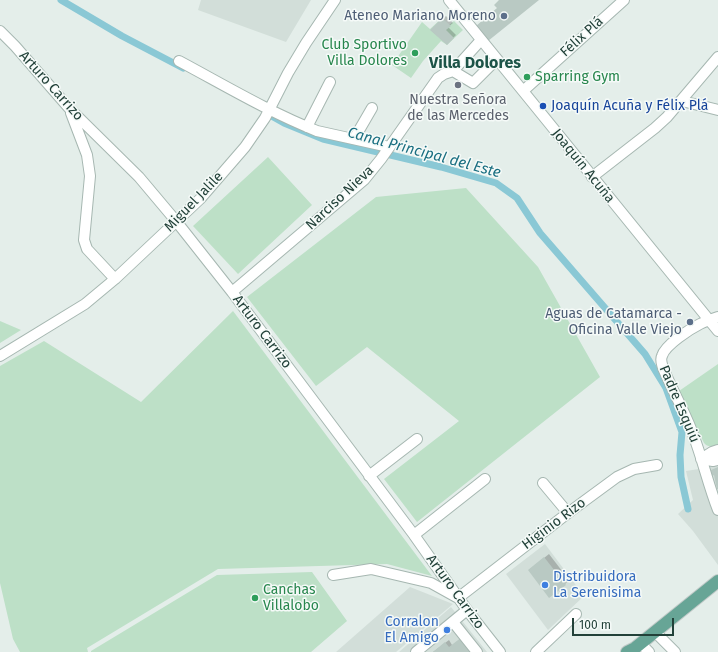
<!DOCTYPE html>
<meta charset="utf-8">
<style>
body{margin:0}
#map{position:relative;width:718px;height:652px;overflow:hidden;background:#e4eeea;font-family:"Fira Sans",sans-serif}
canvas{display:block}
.scale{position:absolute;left:572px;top:618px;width:102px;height:18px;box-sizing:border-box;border:2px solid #224139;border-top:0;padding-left:5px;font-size:12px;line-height:14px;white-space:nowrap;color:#224139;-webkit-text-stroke:3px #f5faf8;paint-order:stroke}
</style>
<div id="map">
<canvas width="718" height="652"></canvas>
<div class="scale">100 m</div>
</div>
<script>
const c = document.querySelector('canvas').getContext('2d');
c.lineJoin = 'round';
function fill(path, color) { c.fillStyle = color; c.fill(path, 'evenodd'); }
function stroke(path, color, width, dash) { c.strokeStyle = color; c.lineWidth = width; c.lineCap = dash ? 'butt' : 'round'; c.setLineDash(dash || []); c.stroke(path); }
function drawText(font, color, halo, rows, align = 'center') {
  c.font = font + ' "Fira Sans",sans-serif'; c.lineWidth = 3; c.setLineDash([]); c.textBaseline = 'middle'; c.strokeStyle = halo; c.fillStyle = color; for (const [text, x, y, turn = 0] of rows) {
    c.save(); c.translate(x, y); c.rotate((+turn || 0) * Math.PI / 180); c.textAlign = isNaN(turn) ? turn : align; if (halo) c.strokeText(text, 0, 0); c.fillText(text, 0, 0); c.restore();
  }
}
fill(new Path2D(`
 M201,0h110l-25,42 -88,-32z
 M718,466v99l-25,-34 -15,-17 15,-14 -7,-29z
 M545,544l39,52 -36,34 -42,-56z
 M410,587l43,17 -57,48h-60z
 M451,607l36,45h-88z`), '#d2ded9');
fill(new Path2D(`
 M442,18l7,7 5,-4 9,9 -16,15 -6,-4 -18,20 -12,17 -19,-13 30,-43 8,7z
 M268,157l44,48 -74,69 -45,-48z
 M466,188l72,79 62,110 -183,145 -33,-43 75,-58 -92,-74 -51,39 -69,-89 129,-100z
 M233,311l199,265 -45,-12 -169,5 -131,79 1,4h-68l-7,-13 -13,-56v-217l44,-25 97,61z
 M0,321l21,9 -21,13z
 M718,364v81c-6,1 -10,3 -14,-2l-25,-52z
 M312,572l35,49 -36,31h-220v-1l126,-76z`), '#bde0c7');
fill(new Path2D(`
 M446,16l7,7 -5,4 8,8 -9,9 -16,-14z
 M549,554l20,26 -4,4 -36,-14z
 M449,640l3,5 26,7h-45z`), '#0003');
stroke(new Path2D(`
 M61,0l61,36 61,32
 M268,114l16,9 39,16 118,28 55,16 21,15 23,35 105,121 21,34 16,44 -2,23 1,22 7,32`), '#8ac8d5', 7);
fill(new Path2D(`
 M499,0h40l-51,41 -12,-15 21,-18 -3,-3z
 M442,18l9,8 -5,4 8,8 -7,7 -17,-15z
 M718,467v22h-1l-3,-14 -2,1 -1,-6z
 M544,557l22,28 -17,13 -21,-28z
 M462,637l12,15h-41l12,-10 4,5z`), '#b9c9c3');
const minor = new Path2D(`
 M449,0l269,331
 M0,31l15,15 54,62 70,69 37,44 56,71 182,243 53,75 33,42
 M179,61c45,24 90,51 138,70l72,16
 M453,71l20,12 24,-24
 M523,91l101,-91
 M682,101l36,9
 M71,113l16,42 3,21 -6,64 3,9 28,30
 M307,127l23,-45
 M354,139l18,-31
 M592,177l63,-49 12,-11 51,-60
 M232,292l132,-112 17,-21 57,-81 6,-4 9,-3 28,-31
 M718,317c-6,2 -12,4 -18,7 -10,5 -35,21 -38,32 -2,4 0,8 1,12 8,19 18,37 26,56 12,28 18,58 29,86
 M0,356l85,-52 30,-25 85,-80 45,-52 20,-29 23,-45 18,-30 29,-43
 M701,459l11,-7 6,-2
 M701,459l12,2 5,-1
 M369,476l48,-37
 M543,483l25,30
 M414,535l71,-56
 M333,575l38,-6 60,14 27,15 110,-85 49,-36 17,-8 23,-4
 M453,622l24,30
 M655,632l20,20
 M641,644l8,8
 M416,652l51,-42
 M536,652l40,-38`);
const major = new Path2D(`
 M627,652l8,-4 83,-67`);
stroke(minor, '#a6b7b1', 12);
stroke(major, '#c1cac8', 14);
stroke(minor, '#fff', 10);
stroke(major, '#67a596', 12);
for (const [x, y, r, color] of [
 [504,16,4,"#5c6f8a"],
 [415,53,4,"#2e9e5b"],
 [527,77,4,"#2e9e5b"],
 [458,85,4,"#6b7280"],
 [543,106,4,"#1a4fb4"],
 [690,322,4,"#5c6f8a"],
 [545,585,4,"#3f7fe0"],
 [255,598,4,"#2e9e5b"],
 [447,630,4,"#3f7fe0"]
]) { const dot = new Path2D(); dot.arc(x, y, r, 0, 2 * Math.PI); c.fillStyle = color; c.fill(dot); stroke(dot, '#f5faf8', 1.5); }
drawText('14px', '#4e5e75', '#f5faf8', [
 ["Ateneo Mariano Moreno",496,16],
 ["Aguas de Catamarca -",682,314],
 ["Oficina Valle Viejo",682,330]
], 'right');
drawText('14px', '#224139', '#f5faf8', [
 ["Félix Plá",582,37,-42],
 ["Arturo Carrizo",51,86,48],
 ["Joaquín Acuña",583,166,51],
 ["Narciso Nieva",340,198,-43],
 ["Miguel Jalile",194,202,-46],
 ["Arturo Carrizo",262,332,53],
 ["Padre Esquiú",679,404,67],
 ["Higinio Rizo",554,524,-37],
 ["Arturo Carrizo",455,592,54]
]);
drawText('14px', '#27864d', '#f5faf8', [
 ["Club Sportivo",407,45,"right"],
 ["Villa Dolores",407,61,"right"],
 ["Sparring Gym",535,77],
 ["Canchas",263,590],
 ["Villalobo",263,606]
], 'left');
drawText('14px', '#5b616d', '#f5faf8', [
 ["Nuestra Señora",458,100],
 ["de las Mercedes",458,116]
]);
drawText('14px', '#164399', '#f5faf8', [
 ["Joaquín Acuña y Félix Plá",551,106]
], 'left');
drawText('14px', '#366cbe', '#f5faf8', [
 ["Distribuidora",553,577],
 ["La Serenisima",553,593],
 ["Corralon",439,622,"right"],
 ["El Amigo",439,638,"right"]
], 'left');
drawText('italic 15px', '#196e80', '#f5faf8', [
 ["Canal Principal del Este",424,153,15]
]);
drawText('bold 16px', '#1d5448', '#f5faf8', [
 ["Villa Dolores",475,64]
]);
</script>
